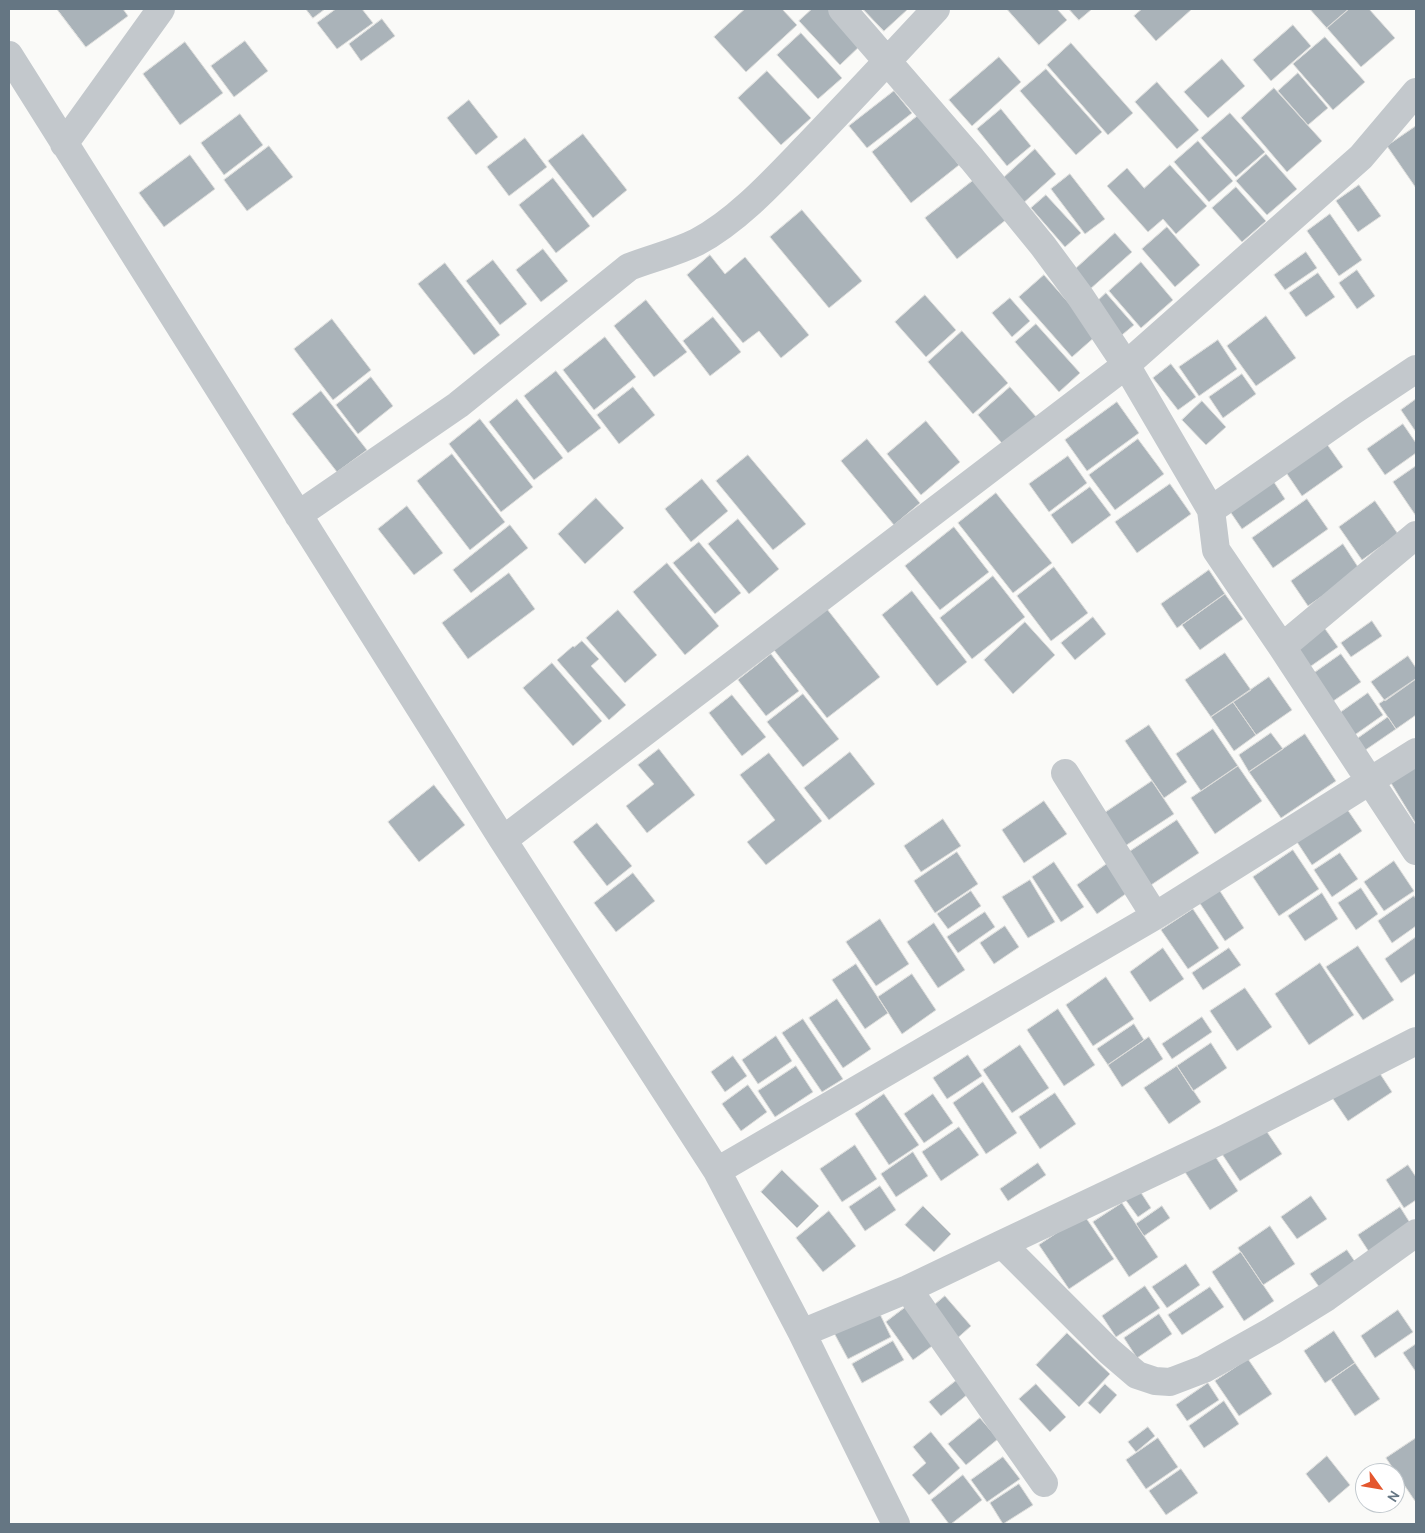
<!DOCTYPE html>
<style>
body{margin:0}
#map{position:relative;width:1425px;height:1533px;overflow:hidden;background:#fafaf8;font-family:Overpass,sans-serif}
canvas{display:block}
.frame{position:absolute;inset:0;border:10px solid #657683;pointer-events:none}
.north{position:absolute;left:1355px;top:1463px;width:50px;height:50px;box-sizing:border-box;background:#fff;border:1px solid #c1c8cd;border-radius:50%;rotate:122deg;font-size:14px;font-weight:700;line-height:20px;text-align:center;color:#657683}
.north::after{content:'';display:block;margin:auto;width:18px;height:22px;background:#e4572e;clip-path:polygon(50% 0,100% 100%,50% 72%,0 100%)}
</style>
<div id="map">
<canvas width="1425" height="1533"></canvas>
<div class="frame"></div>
<div class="north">N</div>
</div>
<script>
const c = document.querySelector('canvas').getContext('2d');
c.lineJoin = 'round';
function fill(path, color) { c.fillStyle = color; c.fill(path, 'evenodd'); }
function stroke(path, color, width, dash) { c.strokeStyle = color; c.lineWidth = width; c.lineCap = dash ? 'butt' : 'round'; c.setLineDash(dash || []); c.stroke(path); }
const building = new Path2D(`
 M57,9h66l5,7 -42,31z
 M306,9h19l-12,9z
 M336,9h26l11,14 -36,26 -20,-26z
 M745,9h37l15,16 -51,47 -32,-35z
 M812,9h18l33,34 -23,22 -41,-44z
 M863,9h45l-24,22z
 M1007,9h50l10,11 -28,25z
 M1069,9h23l-13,11z
 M1142,9h50l-36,32 -22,-25z
 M1310,9h39l-22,19z
 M1349,9h20l26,29 -34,29 -34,-39z
 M382,19l13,17 -34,25 -12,-17z
 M1293,25l18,21 -40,35 -18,-21z
 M801,33l41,45 -24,21 -41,-44z
 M1325,37l40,45 -32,28 -40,-46z
 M245,41l23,30 -34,26 -23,-31z
 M185,42l38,51 -43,32 -37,-51z
 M1071,43l62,70 -25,22 -61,-70z
 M999,57l22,25 -49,44 -23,-26z
 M1222,59l23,27 -37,32 -24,-26z
 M1046,69l56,63 -26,23 -56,-64z
 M767,71l44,47 -30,27 -43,-47z
 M1298,73l30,35 -20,17 -30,-34z
 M1157,82l42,48 -22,19 -42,-47z
 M1274,88l48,53 -35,31 -46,-54z
 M894,91l18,22 -45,35 -18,-22z
 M469,100l29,37 -22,18 -29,-37z
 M1001,109l30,37 -24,20 -30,-37z
 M1230,113l35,39 -29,25 -35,-39z
 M240,114l23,31 -39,30 -23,-32z
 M920,114l39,51 -48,38 -39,-51z
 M1416,126v62l-29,-42z
 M583,134l44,56 -34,28 -45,-57z
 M525,138l22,29 -38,29 -22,-29z
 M1198,141l35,40 -24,21 -35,-40z
 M269,146l24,31 -46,34 -23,-31z
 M1035,149l21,25 -35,31 -21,-24z
 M1266,154l31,35 -30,26 -31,-34z
 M190,155l25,34 -51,38 -25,-34z
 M1170,165l37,41 -31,28 -13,-15 -15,13 -41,-46 20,-18 17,20z
 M1070,174l35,45 -20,15 -34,-45z
 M553,178l37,48 -34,27 -37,-48z
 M975,179l32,40 -50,40 -32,-41z
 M1359,185l22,31 -23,16 -22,-31z
 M1236,187l30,34 -24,21 -30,-34z
 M1046,195l35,38 -16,14 -34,-39z
 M802,210l60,71 -33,27 -59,-71z
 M1330,214l32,46 -23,16 -32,-45z
 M1167,227l33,38 -25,22 -33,-38z
 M1115,233l17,19 -43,38 -17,-18z
 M543,249l25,32 -27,21 -25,-32z
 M1306,252l11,16 -32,22 -11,-15z
 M710,255l15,19 20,-17 64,78 -28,23 -22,-27 -16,12 -56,-68z
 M493,260l34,44 -27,21 -34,-44z
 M1141,262l32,38 -32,28 -32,-37z
 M445,263l55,72 -26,20 -56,-71z
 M1357,270l18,26 -18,13 -18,-26z
 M1318,273l17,24 -29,20 -17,-24z
 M1044,275l53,60 -25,22 -53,-60z
 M1106,293l28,32 -17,14 -27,-31z
 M925,295l31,35 -30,27 -31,-35z
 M1010,298l20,23 -18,16 -20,-24z
 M646,300l41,52 -33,25 -40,-51z
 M1266,316l30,42 -40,28 -29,-40z
 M713,317l28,35 -31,24 -27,-35z
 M332,319l39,51 -38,30 -39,-51z
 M1036,324l44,49 -21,19 -44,-50z
 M962,331l46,52 -35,31 -45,-52z
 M605,337l31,40 -42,33 -31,-40z
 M1218,340l19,29 -38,27 -20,-29z
 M1171,364l25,33 -18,13 -25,-32z
 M556,371l45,57 -33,25 -44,-57z
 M1242,374l14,20 -33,24 -14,-21z
 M371,377l22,29 -35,28 -22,-29z
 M633,387l22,28 -36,29 -22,-29z
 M1010,387l28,32 -32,29 -28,-33z
 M321,391l46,59 -30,22 -45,-58z
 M517,399l46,59 -29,22 -45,-58z
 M1416,399v33l-15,-22z
 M1202,401l24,26 -20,18 -24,-25z
 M1117,402l22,31 -52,38 -22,-31z
 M480,419l53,68 -32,25 -52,-68z
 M926,421l34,41 -39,33 -34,-41z
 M1403,424l13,19v10l-31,22 -18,-26z
 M867,439l53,64 -26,22 -53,-64z
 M1138,439l26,35 -49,36 -26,-35z
 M1324,440l19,27 -41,29 -19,-28z
 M452,454l53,68 -35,28 -53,-69z
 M748,455l58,69 -33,26 -57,-69z
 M1068,456l19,27 -38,29 -20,-28z
 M1416,466v50l-23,-34z
 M1270,476l15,23 -43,30 -15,-22z
 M702,479l26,32 -37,31 -26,-33z
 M1170,484l21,30 -54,39 -22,-31z
 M1090,487l21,28 -39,29 -21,-29z
 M996,493l56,70 -39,30 -55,-70z
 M596,498l28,30 -39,36 -27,-30z
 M1307,499l21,30 -55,39 -21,-30z
 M1375,501l23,33 -36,26 -23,-33z
 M407,506l36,47 -29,22 -36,-46z
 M738,519l41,50 -30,25 -41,-50z
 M510,525l18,23 -57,45 -18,-23z
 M954,527l35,45 -49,38 -35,-44z
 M699,542l42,51 -26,21 -42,-51z
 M1343,544l17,26 -52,36 -17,-25z
 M667,563l52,63 -34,29 -52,-63z
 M1054,567l34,46 -37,28 -34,-45z
 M1209,570l16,24 -48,34 -16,-24z
 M509,573l26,36 -67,50 -26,-36z
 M993,576l32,41 -53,42 -32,-41z
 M912,591l55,71 -30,24 -55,-71z
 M1225,594l18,25 -43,31 -18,-25z
 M827,609l53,68 -53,41 -53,-68z
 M618,610l39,45 -32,28 -39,-45z
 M1093,617l13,17 -31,26 -14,-17z
 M1372,621l10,15 -31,21 -10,-14z
 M1025,622l30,33 -42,39 -29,-34z
 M1323,626l15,21 -34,24 -15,-21z
 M582,641l17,18 -8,7 35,39 -17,15 -52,-60 16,-14 1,1z
 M1225,653l26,37 -40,27 -26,-37z
 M771,654l28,37 -33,25 -28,-36z
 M1341,654l20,28 -35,24 -19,-28z
 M1408,656l8,12v11l-31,22 -14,-19z
 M552,663l50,58 -29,25 -50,-58z
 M1269,677l23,33 -36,25 -23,-33z
 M1416,679v36l-20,14 -17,-25z
 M1368,693l15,22 -34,24 -15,-22z
 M803,694l36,45 -36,28 -36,-45z
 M732,695l34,42 -24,19 -33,-43z
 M1233,702l23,33 -22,16 -23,-34z
 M1388,717l8,12 -35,24 -7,-12z
 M1149,725l38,57 -23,16 -39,-57z
 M1213,729l25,37 -37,25 -25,-37z
 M1271,733l12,16 -34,23 -10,-17z
 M1305,734l31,47 -55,37 -32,-46z
 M659,749l36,46 -48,38 -21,-27 28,-22 -16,-19z
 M850,752l25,32 -46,36 -25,-32z
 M769,753l53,68 -56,44 -19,-23 28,-22 -35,-45z
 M1238,766l24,35 -47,33 -24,-36z
 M1416,767v57l-25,-41z
 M1152,781l22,33 -52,34 -22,-32z
 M434,785l31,40 -46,37 -31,-40z
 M1044,801l23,33 -43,29 -22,-33z
 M1347,809l15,22 -50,34 -15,-23z
 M943,819l18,27 -40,26 -17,-26z
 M1177,820l22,33 -54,36 -22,-33z
 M597,823l35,43 -25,20 -34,-44z
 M1293,850l26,39 -40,27 -26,-39z
 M957,852l21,32 -43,29 -21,-32z
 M1340,853l18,26 -26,18 -18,-27z
 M1394,861l20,30 -30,20 -20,-29z
 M1054,862l30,45 -23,15 -29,-45z
 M1108,863l19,30 -30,21 -20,-29z
 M633,873l22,28 -39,31 -22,-29z
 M1030,880l25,42 -27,16 -26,-41z
 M1218,888l26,40 -19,13 -26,-39z
 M1361,888l17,26 -22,16 -18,-27z
 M971,891l10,15 -33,23 -11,-15z
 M1322,893l16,26 -33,22 -17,-25z
 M1414,896l2,3v27l-24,17 -14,-22z
 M1193,909l26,39 -31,21 -27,-39z
 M985,912l10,15 -37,26 -11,-16z
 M880,919l29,45 -33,22 -30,-44z
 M934,923l31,47 -27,18 -31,-46z
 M1005,926l14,21 -25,17 -14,-21z
 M1416,937v36l-15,10 -16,-24z
 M1358,946l36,54 -31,20 -37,-53z
 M1163,948l21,31 -34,23 -20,-30z
 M1229,948l12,17 -38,25 -11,-17z
 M1320,963l34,52 -45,30 -34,-51z
 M856,964l32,49 -23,16 -33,-49z
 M912,974l24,36 -34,24 -24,-37z
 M1106,977l28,42 -41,27 -27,-41z
 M1245,988l27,39 -35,24 -27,-40z
 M837,999l34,50 -28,19 -34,-50z
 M1058,1009l37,56 -31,21 -37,-56z
 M1202,1017l10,15 -40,27 -10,-15z
 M803,1019l40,60 -21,13 -40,-59z
 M1134,1024l10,16 -36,25 -11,-16z
 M776,1036l16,25 -34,23 -16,-24z
 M1149,1037l14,22 -41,28 -14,-22z
 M1211,1043l16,25 -34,23 -16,-25z
 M1020,1045l29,43 -37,25 -29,-43z
 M968,1055l14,21 -35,23 -14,-21z
 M733,1056l14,20 -22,16 -14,-20z
 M796,1066l17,26 -38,25 -17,-26z
 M1177,1066l24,36 -32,22 -25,-36z
 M1375,1066l17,26 -44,29 -17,-25z
 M983,1082l34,51 -31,21 -33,-51z
 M748,1085l19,27 -26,19 -19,-27z
 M1055,1093l21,31 -36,25 -21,-32z
 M884,1094l35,51 -30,20 -34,-51z
 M933,1094l20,29 -29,20 -20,-29z
 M1261,1123l21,31 -42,27 -20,-30z
 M959,1127l20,28 -38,26 -19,-29z
 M855,1145l22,34 -35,23 -22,-33z
 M1211,1150l27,41 -28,19 -27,-41z
 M913,1152l15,24 -32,21 -15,-23z
 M1038,1163l8,12 -38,26 -8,-12z
 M1408,1165l8,12v23l-12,8 -18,-28z
 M782,1170l37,36 -22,22 -36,-36z
 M1136,1185l15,23 -13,9 -16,-22z
 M880,1186l16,24 -31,21 -16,-24z
 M1311,1196l16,23 -30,20 -16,-22z
 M1122,1203l36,54 -29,20 -36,-55z
 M923,1206l28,28 -17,18 -29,-27z
 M1162,1206l8,12 -26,18 -8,-12z
 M1400,1207l12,19 -41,29 -13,-20z
 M829,1211l27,35 -33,26 -27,-34z
 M1084,1215l30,44 -45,30 -30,-44z
 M1270,1226l25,38 -32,21 -25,-37z
 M1347,1250l11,16 -36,25 -12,-17z
 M1241,1252l33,49 -30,20 -32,-49z
 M1186,1264l14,21 -33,23 -15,-21z
 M1145,1286l15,22 -44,29 -14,-21z
 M1210,1287l14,20 -42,28 -14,-20z
 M945,1296l26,30 -18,16 -26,-31z
 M911,1303l28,38 -26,19 -27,-38z
 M877,1308l14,29 -43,22 -15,-28z
 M1398,1310l15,22 -38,26 -14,-22z
 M1159,1314l13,20 -35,24 -13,-20z
 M1334,1331l21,32 -30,20 -21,-32z
 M1067,1333l43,41 -31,33 -43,-42z
 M893,1341l11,19 -42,23 -10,-19z
 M1416,1344v28l-13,-19z
 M1248,1359l24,35 -33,22 -24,-35z
 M1355,1363l25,36 -25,17 -24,-36z
 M957,1380l11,14 -27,22 -12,-14z
 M1208,1383l11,17 -32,21 -11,-16z
 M1036,1384l30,33 -16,15 -31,-33z
 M1105,1384l12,11 -17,19 -12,-11z
 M1224,1401l15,23 -35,24 -15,-22z
 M980,1418l18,21 -32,26 -18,-21z
 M1148,1427l7,9 -19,16 -8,-10z
 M931,1432l29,36 -31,27 -17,-20 14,-12 -13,-16z
 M1158,1438l20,29 -32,22 -20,-29z
 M1416,1438v62l-1,1 -29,-43z
 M1327,1456l23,29 -21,18 -23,-29z
 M1003,1457l17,22 -33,23 -16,-22z
 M1181,1469l17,24 -32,22 -17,-24z
 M963,1475l19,25 -31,24h-2l-18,-24z
 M1019,1484l14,21 -30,19 -13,-21z`);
fill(building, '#aab3b9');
stroke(building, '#dcdcda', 1);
stroke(new Path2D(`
 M842,9l130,150 71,87 37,50 46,69 85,145 5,40 66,97 134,204
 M9,55l494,785 214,331 85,162 94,191
 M64,144l97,-135
 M1211,510l142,-99 63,-42
 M298,515l160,-110 171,-138c23,-9 46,-14 68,-25 42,-22 81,-66 114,-100 42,-44 84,-89 125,-133
 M1282,647l134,-112
 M1065,773l90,143
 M503,840l623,-475 235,-208 55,-65
 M717,1171l438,-255 261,-164
 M1002,1244l107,107 28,24 18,6 15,1 34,-13 68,-38 55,-34 89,-64
 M908,1289l136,194
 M802,1333l106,-44 94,-45 222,-105 192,-98`), '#c3c8cc', 28);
</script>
